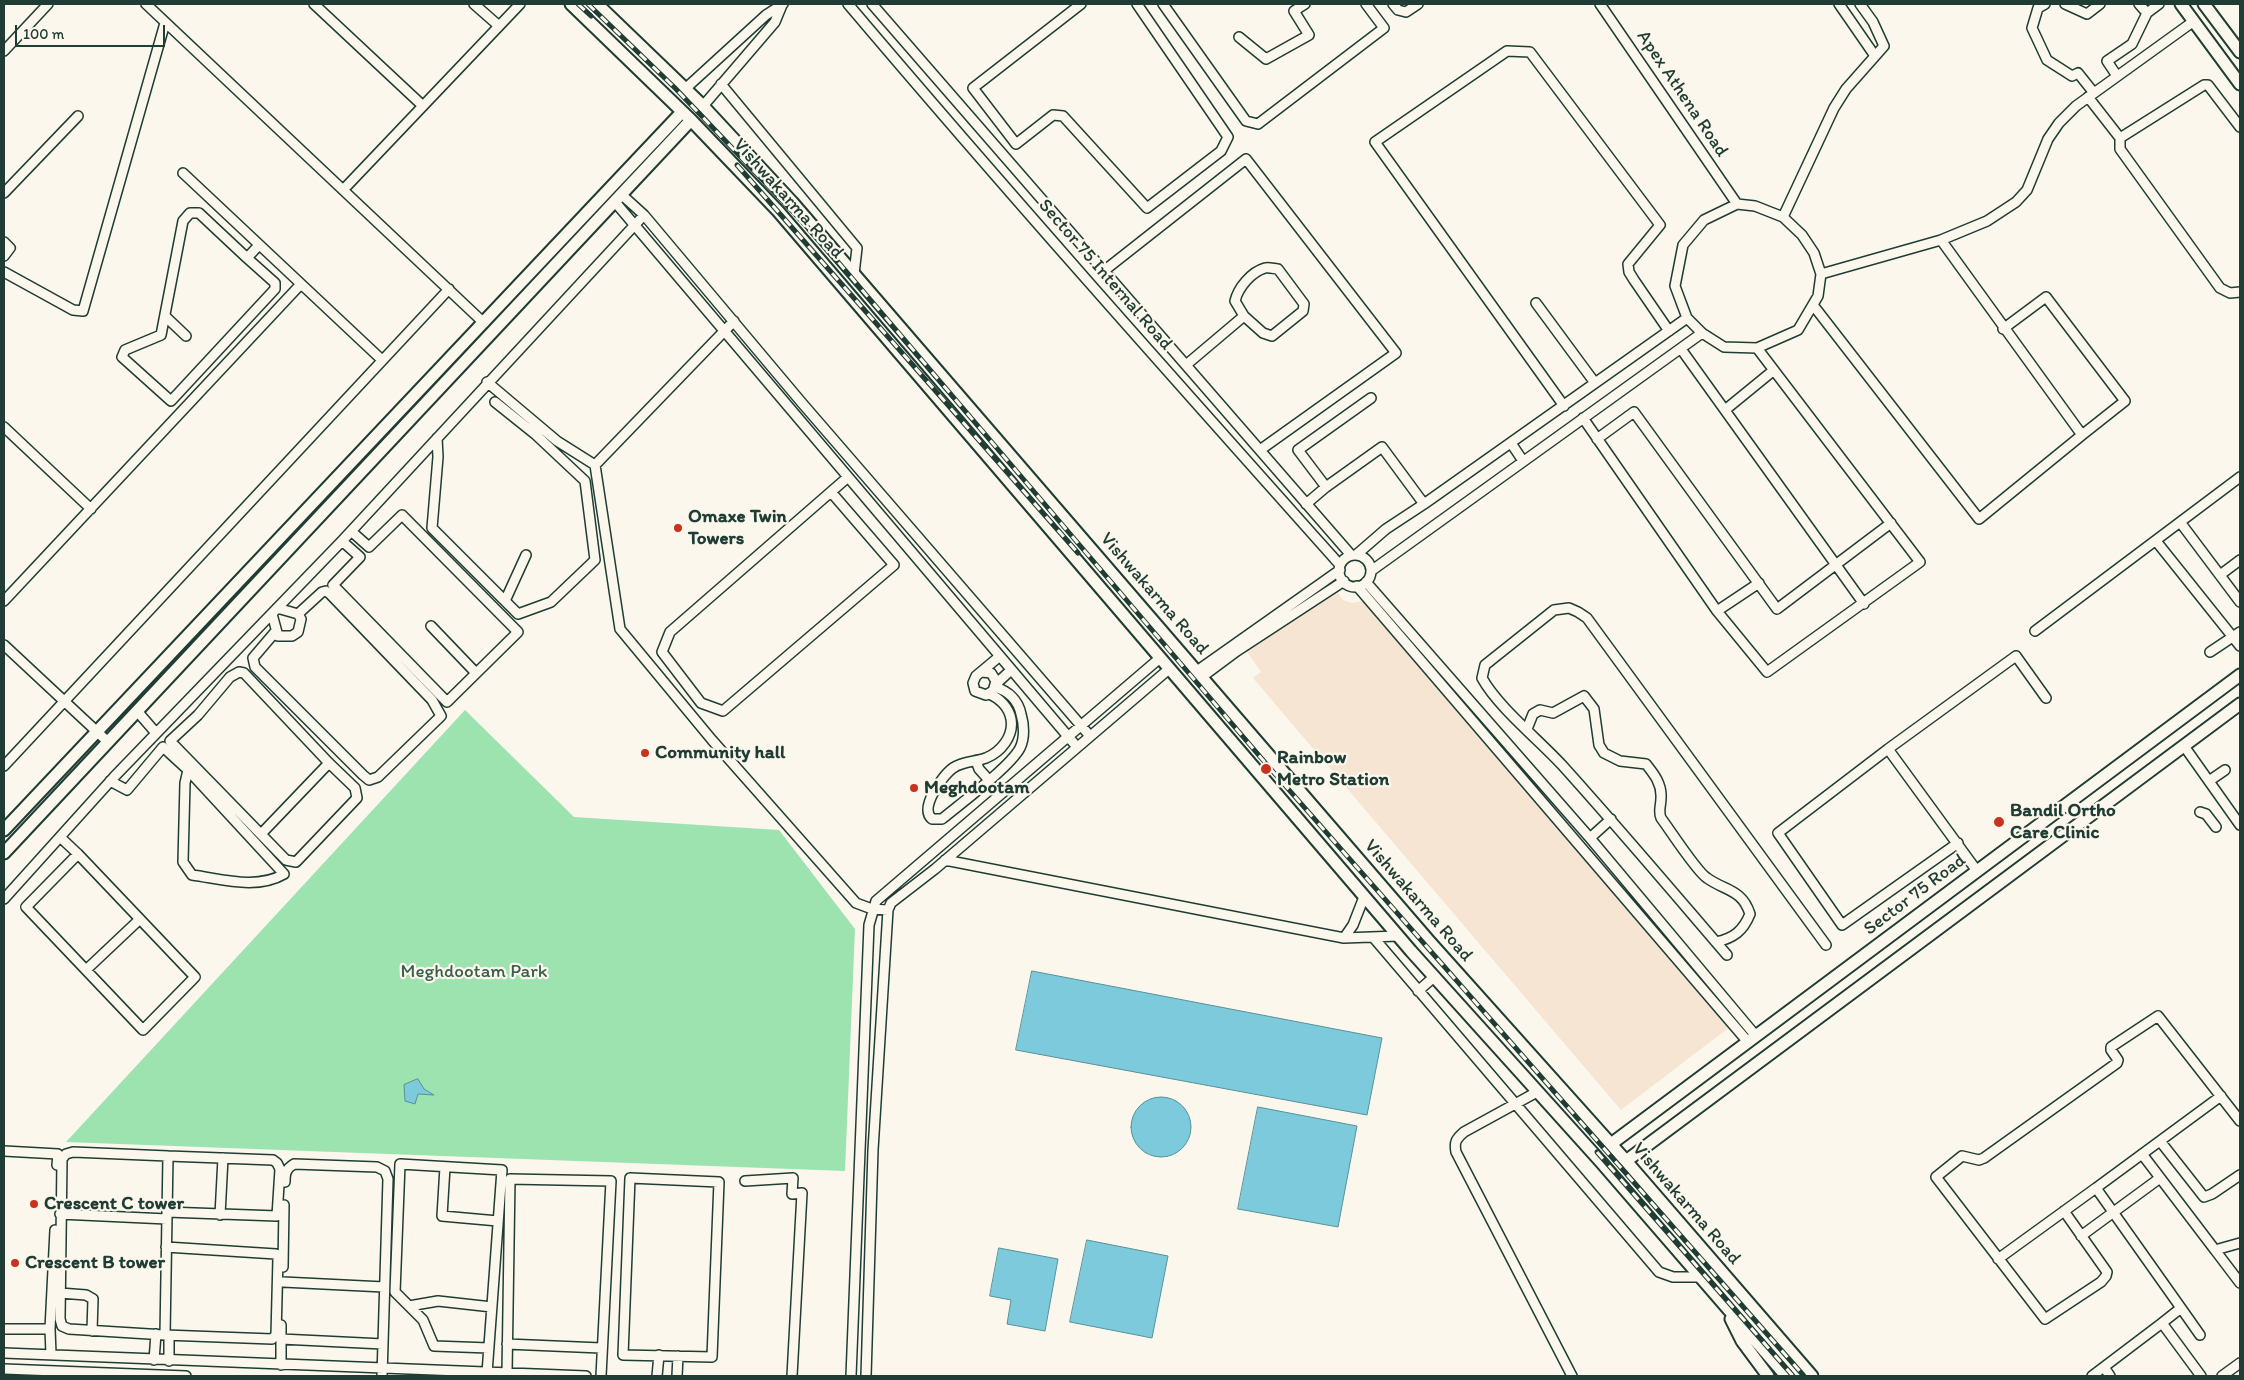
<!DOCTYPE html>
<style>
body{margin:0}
#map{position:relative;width:2244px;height:1380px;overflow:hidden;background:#fbf7ec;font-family:Itim,sans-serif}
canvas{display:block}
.frame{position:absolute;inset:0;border:5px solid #1f3d34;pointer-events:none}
.scale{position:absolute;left:15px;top:25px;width:150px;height:22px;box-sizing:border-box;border:2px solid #1f3d34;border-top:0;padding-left:6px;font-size:15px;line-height:18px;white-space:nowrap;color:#1f3d34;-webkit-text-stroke:4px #fbf7ec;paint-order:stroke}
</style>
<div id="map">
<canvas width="2244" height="1380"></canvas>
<div class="frame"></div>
<div class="scale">100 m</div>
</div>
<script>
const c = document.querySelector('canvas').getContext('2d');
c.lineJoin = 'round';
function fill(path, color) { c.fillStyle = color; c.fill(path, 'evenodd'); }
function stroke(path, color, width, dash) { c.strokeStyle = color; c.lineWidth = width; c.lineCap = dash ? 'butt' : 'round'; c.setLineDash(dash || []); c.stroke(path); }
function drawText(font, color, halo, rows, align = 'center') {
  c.font = font + ' Itim,sans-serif'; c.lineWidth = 4.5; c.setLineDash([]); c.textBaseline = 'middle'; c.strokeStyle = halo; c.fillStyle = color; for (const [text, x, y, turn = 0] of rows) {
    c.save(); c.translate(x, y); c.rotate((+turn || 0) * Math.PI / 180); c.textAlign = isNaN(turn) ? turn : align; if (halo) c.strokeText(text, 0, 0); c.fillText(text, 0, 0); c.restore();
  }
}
fill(new Path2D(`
 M1333,585l10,15 9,3 11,-2 17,18 351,407 -110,84 -368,-432 8,-6 -15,-22z`), '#f5e5d2');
fill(new Path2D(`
 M465,710l109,107 205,13 76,99 -10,242 -779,-29z`), '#9de3b0');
const water = new Path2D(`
 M1032,971l350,67 -15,77 -351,-65z
 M418,1079l6,10 10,6 -16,-1 -3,10 -10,-3 -1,-16z
 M1131 1127a30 30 0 1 1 60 0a30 30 0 1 1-60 0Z
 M1258,1107l99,19 -19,101 -100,-18z
 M1087,1240l81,16 -16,82 -82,-16z
 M999,1248l59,11 -13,72 -38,-7 4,-24 -21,-4z`);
fill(water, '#7ccadb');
stroke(water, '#579298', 1);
const street = new Path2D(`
 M146,4l338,319
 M314,4l109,102
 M474,4l25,22
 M848,4c161,190 327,376 492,561
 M872,4l479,551
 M1081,4l-108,84 43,56 37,-29 10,1 84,92 74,-57 7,-14 -91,-133
 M1163,4l83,117 12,3 126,-96 -18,-24
 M1393,4l5,6 8,2 12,-8
 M1600,4l137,200
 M1839,4l36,52
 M2045,4l-7,4 -6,20 15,32 25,16 6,-3 16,20
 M2065,4l22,10 13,-10
 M2139,4l8,9
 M1239,37l27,22 43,-24 -15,-24 11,-7
 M4,51l44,-47
 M2117,76l-10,-15 25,-17 15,-31 12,-9
 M721,84l136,164 -3,26
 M685,89l81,-74 17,-11
 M2088,97l32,41v11l100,139 10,5 10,-1
 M703,106l72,-84 7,-17
 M2120,138l84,-53h4l32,42
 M183,173l199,187
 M343,190l177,-186
 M4,193l74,-77
 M622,195l22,20 158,188 288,333
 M615,202l462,545
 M1737,204l18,2 28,11 19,18 12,18 7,21 -3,22 -20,34 -41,18 -33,-1 -22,-14 -15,-15 -12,-32 8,-41 21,-25z
 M1783,217l51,-109 12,-19 38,-43 -11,-24 -13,-18
 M4,242l6,6 -6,8
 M247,258l-48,-45h-9l-7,8 -22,114 -36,15 -3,7 49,44 104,-112v-6l-28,-25 12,-13
 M1105,270l141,-111 150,194 -136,97
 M4,272l69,38 10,1 82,-288
 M1821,274l120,-34 46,-19 29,-19 11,-12 21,-51 11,-16 17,-17 118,-85
 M1536,303l59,80
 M1813,305l166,214 103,-84 -141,-195
 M166,317l20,19
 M734,321l-139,144 25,164 92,111 144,163 16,6 16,1
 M2003,329l43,-32 79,104 -43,34
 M1681,349l183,255
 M1186,365l58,-49 -9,-15c3,-13 16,-29 30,-33 4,-1 10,1 13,1l26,35 -1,7 -31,25 -9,-3 -19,-17
 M487,382l70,59 38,24
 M1371,398l-73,52 28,37 56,-40 42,57
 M1564,406l-189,-264 132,-91 23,1 130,173 -32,39 1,8 5,8 35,51
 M1725,410l49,-40
 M1583,418l134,193 50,61 153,-110 -163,-214
 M4,427l87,82
 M437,438l1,19 -6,71 86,86 33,-12 44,-42 -10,-79 -50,-47 -40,-32
 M1597,439l37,-27 143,197 114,-86
 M1511,443l12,18
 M831,492l63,73 -171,146 -22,-8 -39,-51 8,-20 178,-155
 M1306,504l20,-17
 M2180,522l60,80
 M342,541l18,16 -27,28 114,117 71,-70 -116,-117 -33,32 -18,-16
 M2156,541l84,105
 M1356,555l30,-26 38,-25 263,-186
 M1339 571a16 16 0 1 1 32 0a16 16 0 1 1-32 0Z
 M1371,571l331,-238
 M2220,575l20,-15
 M1366,582l224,256 166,198
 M1357,586l391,456
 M4,601l297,-317
 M505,601l21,-46
 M1717,611l42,-28
 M272,614l6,22h14l6,-4 3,-13 -3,-5 -21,-6
 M431,626l45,47
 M276,631l-23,27 2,9 108,108 6,5 9,-3 63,-61 -9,-16 -102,-106 -4,-3 -4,1 -24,22
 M2035,631l205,-154
 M4,645l104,97
 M2210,652l30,-20
 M1197,671l143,-101
 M239,672l5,1 85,90 26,25 2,10 -61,64 -10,-2 -116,-119 28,-26 32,-38z
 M982,672l9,1 5,8 -3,10 -7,4 -11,-4 -2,-8 3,-7 24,-20
 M1202,677l35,-26 107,-70
 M996,684l15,-14
 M989,694c11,4 20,14 22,25 3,17 -10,33 -25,39 -11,4 -23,3 -33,10 -11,8 -34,40 -21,51h10c18,-15 68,-52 78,-71 5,-10 4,-24 1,-34 -3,-14 -13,-23 -26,-27
 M137,711l19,22
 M1527,729l6,-15 7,-4 13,3 31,-17 10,13 5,36 5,8 16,8 26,3c8,10 16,20 15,34 0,8 -3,13 0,20 9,12 36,54 46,60 18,13 35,11 43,36 -7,17 -16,24 -34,28
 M2184,746l56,79
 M1888,749l128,-93 30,42
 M976,761l3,8 9,10
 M4,766l445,-477
 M110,781l17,9 36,-43 25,23 96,104c-27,16 -62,5 -92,1l-9,-13 2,-79 3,-13
 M2209,781l16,-11
 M2200,812l6,2 10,13
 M262,833l67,-70
 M60,837l18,17 117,123 -52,53 -117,-123 52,-53
 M1590,838l21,-19
 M1958,843l-116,82 -64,-92 110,-84 89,122
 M945,860l399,78 54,-2
 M4,899l110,-122 228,-236 302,-326
 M1373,937l286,335 14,5h27
 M1344,938l9,-13 11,-28
 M1727,955c-55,-64 -109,-128 -165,-190 -24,-26 -64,-58 -80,-87l3,-13 69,-55 15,-2 9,4 9,6 239,327
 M86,970l54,-51
 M1418,991l16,-14
 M1537,1092l-73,40c-8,7 -10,10 -8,20l116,224
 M2160,1141l44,56 8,-3 28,-19
 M4,1151l54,3 -1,11
 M2142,1154l73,96
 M445,1167l-3,49 56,5
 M630,1178l89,4 -7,175 -89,-2z
 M745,1181l48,-3 -1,16 10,-1 -10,183
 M285,1182c0,-9 1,-13 9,-18l83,3 8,4 3,8 -6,197
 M2096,1188l125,-92
 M2064,1211l43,61 -1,4 -5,6 -56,37 -109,-142 26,-21 17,4 5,-2 133,-95 1,-3 -7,-10v-3l47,-31 82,105
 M60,1214l107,5
 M220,1215l3,-57
 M2081,1236l79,-58
 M2240,1243l-25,7 25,33
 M166,1247l110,7 2,4 -2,77 -4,4 -107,-4 3,-179 105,4 4,3 3,6 -3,47 -110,-4
 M1998,1259l98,-71 85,120 -19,15
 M283,1267l1,-62
 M283,1282l101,5
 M60,1293l26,2 7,4 -1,32
 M409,1306l29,-5 54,6
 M2181,1308l19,27
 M4,1329h46l5,-99
 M50,1329l1,25
 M165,1335l-96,-6 -7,-3 -2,-7 2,-160 4,-5 7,-2 95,4
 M281,1339l102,5
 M507,1344l94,4
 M4,1353l582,23
 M154,1360l2,-26
 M169,1361v-26
 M281,1365v-40
 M2104,1367l6,9
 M4,1369l182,7
 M487,1373l15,-203 -102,-6 -5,128 28,28 11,26 55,2
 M507,1373l3,-194 101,2 -10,195
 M657,1376l2,-21
 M677,1376l1,-20
 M851,1376l18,-451 7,-24 284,-243
 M866,1376l7,-226 15,-240 3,-7 44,-34 234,-200
 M2092,1376l70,-53 39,53
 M2222,1376l18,-13`);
const secondary = new Path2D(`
 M571,4l120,116 87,91 633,740 190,211 185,214
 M597,4l106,102 89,96 637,739 197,220 186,215
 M2181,4l59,80
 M2204,4l36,48
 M4,830l678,-718
 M4,853l687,-733
 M1611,1144l629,-469
 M1626,1161l614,-457
 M1731,1319l11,22 26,35`);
stroke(street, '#1f3d34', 12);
stroke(secondary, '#1f3d34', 15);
stroke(street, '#fbf7ec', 9);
stroke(secondary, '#fbf7ec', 11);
const rail = new Path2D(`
 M578,4l13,12
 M588,4l87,84 141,148 452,530 536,610
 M737,165l341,388
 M1597,1152l196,224`);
stroke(rail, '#1f3d34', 5);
stroke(rail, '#fbf7ec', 3, [9]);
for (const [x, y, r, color] of [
 [678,528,5,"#c8321e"],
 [645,753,5,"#c8321e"],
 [1266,769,6,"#c8321e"],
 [914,788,5,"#c8321e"],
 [1999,822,6,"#c8321e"],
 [34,1204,5,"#c8321e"],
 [15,1263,5,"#c8321e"]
]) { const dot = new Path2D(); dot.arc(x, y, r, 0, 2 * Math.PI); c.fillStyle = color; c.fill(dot); stroke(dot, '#fbf7ec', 2); }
drawText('19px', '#1f3d34', '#fbf7ec', [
 ["Apex Athena Road",1682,94,56],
 ["Vishwakarma Road",788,199,48],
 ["Sector 75 Internal Road",1105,275,49],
 ["Vishwakarma Road",1154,594,49],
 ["Sector 75 Road",1915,895,-37],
 ["Vishwakarma Road",1418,901,49],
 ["Vishwakarma Road",1686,1204,49]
]);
drawText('bold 19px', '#1f3d34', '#fbf7ec', [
 ["Omaxe Twin",688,517],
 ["Towers",688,539],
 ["Community hall",655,753],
 ["Rainbow",1277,758],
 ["Metro Station",1277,780],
 ["Meghdootam",924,788],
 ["Bandil Ortho",2010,811],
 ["Care Clinic",2010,833],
 ["Crescent C tower",44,1204],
 ["Crescent B tower",25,1263]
], 'left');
drawText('19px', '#385e4d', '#fbf7ec', [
 ["Meghdootam Park",474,972]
]);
</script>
